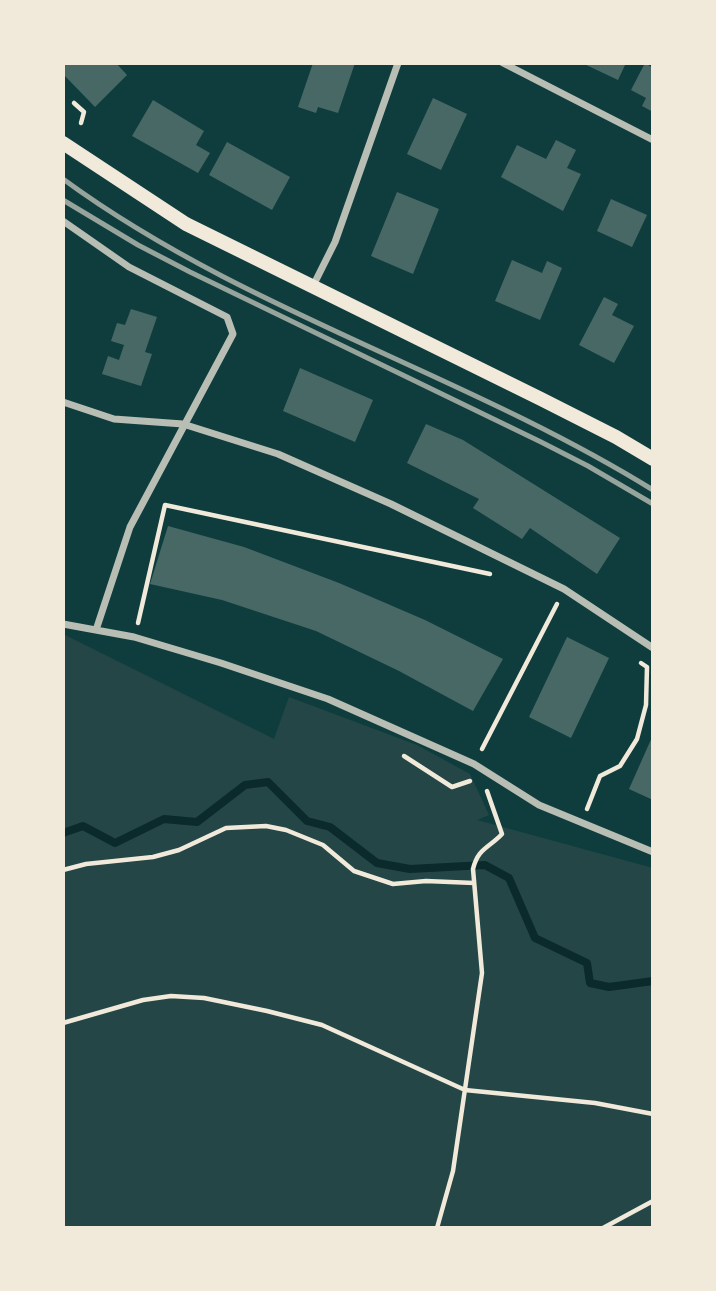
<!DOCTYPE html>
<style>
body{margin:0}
#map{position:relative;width:716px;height:1291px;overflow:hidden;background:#0f3d3e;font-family:"Asap Condensed",sans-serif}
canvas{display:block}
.frame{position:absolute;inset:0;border:65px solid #f1e9da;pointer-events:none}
</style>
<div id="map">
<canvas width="716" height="1291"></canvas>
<div class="frame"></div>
</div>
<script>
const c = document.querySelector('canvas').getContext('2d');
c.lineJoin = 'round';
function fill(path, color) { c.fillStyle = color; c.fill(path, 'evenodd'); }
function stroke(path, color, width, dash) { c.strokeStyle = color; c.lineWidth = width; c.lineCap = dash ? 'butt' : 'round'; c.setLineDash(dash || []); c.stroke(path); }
fill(new Path2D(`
 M63,634l211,105 15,-42 128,48 53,29 19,41 -12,5 176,48v360h-590z`), '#244646');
stroke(new Path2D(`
 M63,833l20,-7 32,17 49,-24 33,3 48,-37 23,-3 39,39 23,6 47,36 33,6 75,-4 24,13 26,60 52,25 3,20 19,4 44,-6`), '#0a2a2b', 8);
fill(new Path2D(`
 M63,63h53l11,12 -32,32 -32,-33z
 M313,63h42l-17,50 -20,-6 -2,6 -18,-6z
 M582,63h44l-8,17z
 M645,63l8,5v44l-11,-6 4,-8 -15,-8z
 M433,98l34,16 -26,56 -34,-16z
 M153,100l51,31 -8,14 14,8 -12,20 -66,-37z
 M556,140l20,10 -9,18 14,6 -18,37 -62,-34 16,-32 29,14z
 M227,142l63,35 -18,33 -63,-35z
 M397,192l42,17 -26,65 -42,-18z
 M611,199l36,16 -15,32 -35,-16z
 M512,260l30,13 5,-12 15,7 -22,52 -45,-19z
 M604,297l14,7 -6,11 22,11 -20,37 -35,-18z
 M131,309l26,8 -12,35 7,2 -11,32 -39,-12 6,-18 11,4 5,-15 -13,-4 6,-18 8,2z
 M300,368l73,32 -18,42 -72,-31z
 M426,424l37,16 157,98 -23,36 -67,-46 -8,11 -49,-31 6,-9 -72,-36z
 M168,526l76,21 95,36 86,37 78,39 -30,52 -74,-40 -83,-40 -94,-31 -72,-16z
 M567,637l42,21 -38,80 -42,-21z
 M653,735v65l-24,-11z`), '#486865');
stroke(new Path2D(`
 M74,103l10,9 -3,11
 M138,623l27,-118 325,69
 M482,749l75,-145
 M404,756l48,31 18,-6
 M587,809l13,-33 20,-10 17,-27 9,-34 1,-38 -6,-4
 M63,870l23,-6 67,-7 26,-7 47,-22 40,-2 20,4 37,15 31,26 39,13 33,-3 48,2
 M63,1023l80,-23 28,-4 33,2 63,13 55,14 143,65 130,13 58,11
 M437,1228l16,-57 29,-198 -9,-104c5,-21 16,-21 29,-35l-15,-43
 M603,1228l50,-27`), '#f1e9da', 4.5);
stroke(new Path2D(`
 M503,63l150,77
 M63,221l66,46 98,50 6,17 -103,193 -34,103
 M312,288l23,-46 63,-179
 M63,402l51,17 69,5 95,30 113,50 173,85 89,59
 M63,624l71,13 87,26 107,36 146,65 65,41 114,47`), '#b8beb3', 7);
stroke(new Path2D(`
 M63,143l123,81 355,175 75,38 37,22`), '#f1e9da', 14);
stroke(new Path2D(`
 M63,179c180,132 401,194 590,311
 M63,200l75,45 52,27 351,170 47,24 65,38`), '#97a49c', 5);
</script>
